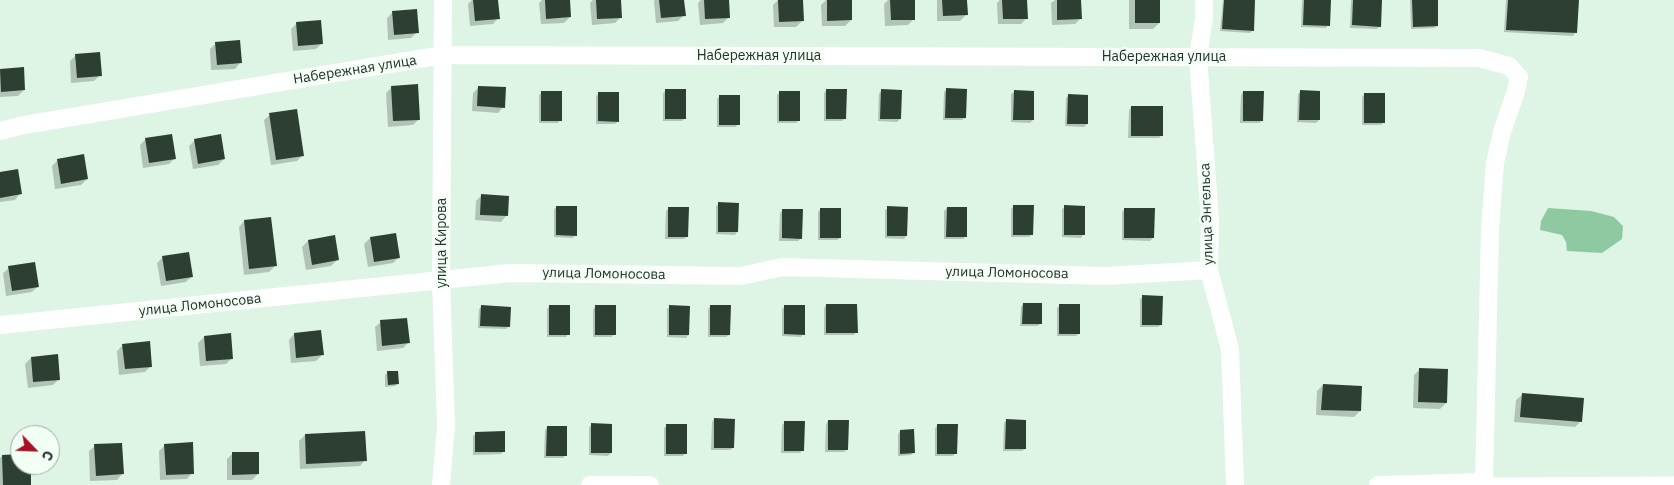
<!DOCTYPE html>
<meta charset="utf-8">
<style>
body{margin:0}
#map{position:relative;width:1674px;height:485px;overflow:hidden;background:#def4e4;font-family:"IBM Plex Sans",sans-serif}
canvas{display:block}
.north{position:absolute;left:10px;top:425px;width:50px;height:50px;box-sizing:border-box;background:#f2fff5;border:1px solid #a1aca4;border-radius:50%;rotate:114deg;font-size:14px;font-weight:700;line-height:20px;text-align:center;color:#28302a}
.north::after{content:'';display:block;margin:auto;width:18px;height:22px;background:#a81024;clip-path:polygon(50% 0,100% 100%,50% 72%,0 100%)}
</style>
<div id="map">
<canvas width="1674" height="485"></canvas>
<div class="north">С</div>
</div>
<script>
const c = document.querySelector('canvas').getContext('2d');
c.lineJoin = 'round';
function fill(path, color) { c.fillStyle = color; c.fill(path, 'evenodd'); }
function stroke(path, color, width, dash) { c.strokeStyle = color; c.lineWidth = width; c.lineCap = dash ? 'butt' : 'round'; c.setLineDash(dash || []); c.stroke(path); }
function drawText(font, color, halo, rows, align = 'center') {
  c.font = font + ' "IBM Plex Sans",sans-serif'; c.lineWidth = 5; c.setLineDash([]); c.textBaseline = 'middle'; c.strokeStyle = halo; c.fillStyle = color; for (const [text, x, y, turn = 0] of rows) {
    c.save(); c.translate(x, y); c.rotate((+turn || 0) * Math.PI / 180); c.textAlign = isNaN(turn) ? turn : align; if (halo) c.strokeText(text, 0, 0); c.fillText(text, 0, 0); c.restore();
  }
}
fill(new Path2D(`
 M1548,208l43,3 23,6 9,9 -1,13 -20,14 -35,-2 -1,-9 -4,-7 -22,-5 1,-9z`), '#8fc9a1');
fill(new Path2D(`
 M472,0h25l1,18 -5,6 -23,2 -2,-22z
 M542,0h26l2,17 -6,6 -23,1 -2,-21z
 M593,0h26l2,17 -6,6 -23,2 -2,-22z
 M655,0h28l1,15 -6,6 -22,2 -2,-22z
 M701,0h26l2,17 -6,6 -23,2 -2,-22z
 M778,0h24v21l-6,6h-22l-1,-22z
 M826,0h24l1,20 -6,6h-23l-1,-21z
 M888,0h26v19l-6,6 -23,1 -1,-22z
 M937,0h29v15l-6,6h-23z
 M1000,0h26l1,18 -6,6h-23l-1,-21z
 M1055,0h25l1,18 -6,6 -23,1 -1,-22z
 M1129,0h30v23l-6,6h-24z
 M1223,0h31l-1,30 -3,3 -30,-2z
 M1302,0h28l-2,25 -2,3 -25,-1z
 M1351,0h30l-1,26 -3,3 -27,-1z
 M1410,0h27v26l-3,2 -23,1z
 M1506,0h45l24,33 -2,3 -69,-4z
 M393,12l24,20 -6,6 -23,2 -1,-22z
 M297,23l25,20 -6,6 -23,2 -2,-22z
 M216,43l24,20 -5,6 -24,1 -1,-21z
 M76,55l24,20 -6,6 -23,2 -1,-22z
 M22,68l2,22 -6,6 -18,1v-27z
 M392,87l27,32 -6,6 -25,2 -2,-34z
 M479,87l24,20 -5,6 -26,-2 1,-18z
 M827,90l18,28 -3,3h-18v-28z
 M946,90l19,28 -3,2h-19l1,-28z
 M666,91l18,28 -2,2h-19v-28z
 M882,91l18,28 -3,3 -19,-1 1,-28z
 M542,92l18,28 -2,3h-19v-28z
 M780,92l18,29 -2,2h-19v-28z
 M1014,92l19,28 -3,3 -19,-1v-28z
 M1243,92l19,29 -3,2h-19l1,-28z
 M1300,92l19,28 -3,3 -19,-1 1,-28z
 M599,93l19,28 -3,3h-19v-28z
 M1365,94l18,29 -2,2h-19v-28z
 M720,96l18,28 -2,3h-19v-28z
 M1068,96l19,28 -3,3 -19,-1 1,-28z
 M1131,108l31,27 -3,3h-31l1,-28z
 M270,115l33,40 -6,6 -26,4 -7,-45z
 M146,139l29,19 -6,6 -26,4 -3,-23z
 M195,140l29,19 -6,6 -25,4 -4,-23z
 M58,160l29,19 -6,6 -26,4 -3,-23z
 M0,173l20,21 -5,6 -15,2z
 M482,195l24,21 -5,6 -26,-2 1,-19z
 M719,204l18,28 -2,3 -19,-1v-28z
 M1014,206l18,28 -3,3h-18v-28z
 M557,207l18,28 -2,3 -19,-1v-28z
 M1065,207l18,28 -2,3 -19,-1v-28z
 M669,208l18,28 -3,3h-19l1,-28z
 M888,208l18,28 -2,3 -19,-1v-28z
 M947,208l19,28 -3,3h-19v-28z
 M821,209l19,29 -3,2h-19v-28z
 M1125,209l28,29 -3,3 -28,-1v-28z
 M783,210l18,28 -3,3h-19l1,-28z
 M244,221l31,45 -6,6 -25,3 -5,-48z
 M395,234l4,23 -6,6 -25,4 -4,-23 6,-6z
 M308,241l29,19 -6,6 -25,4 -4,-23z
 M163,257l29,19 -6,6 -25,4 -4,-23z
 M9,268l29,18 -6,6 -26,4 -3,-23z
 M1143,297l18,28 -3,2h-18v-28z
 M1023,304l17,20 -2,2h-18l1,-19z
 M826,305l30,27 -2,3h-30v-27z
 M1060,305l19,28 -3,3h-19v-28z
 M482,306l26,21 -2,2 -28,-1 1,-19z
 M550,306l18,28 -2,3h-19v-28z
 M596,306l18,28 -2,3h-19v-28z
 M785,306l18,28 -2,3 -19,-1v-27z
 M670,307l18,28 -2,3 -19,-1v-28z
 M710,307l19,28 -3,2h-18v-28z
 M381,322l27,21 -5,5 -26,3 -2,-24z
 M294,334l28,21 -6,6 -25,2 -2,-23z
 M204,337l28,21 -6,6 -26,2 -2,-23z
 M123,345l28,21 -6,6 -26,3 -2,-24z
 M31,358l28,21 -6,6 -25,3 -3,-24z
 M1420,369l26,34 -6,6 -27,-1 1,-33z
 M388,372l9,12 -2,2 -10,1v-12z
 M1323,385l37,26 -6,6 -38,-2 1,-24z
 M1522,395l59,26 -6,6 -61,-5 2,-22z
 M714,419l19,29 -3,2h-19l1,-28z
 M828,421l19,28 -3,3h-19l1,-28z
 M1006,421l19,28 -3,2h-19l1,-28z
 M785,422l18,28 -3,3h-19l1,-28z
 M592,425l19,28 -3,3 -19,-1v-28z
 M667,425l18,28 -2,3h-19v-28z
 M938,425l18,28 -3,3h-18v-28z
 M548,427l18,28 -3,3h-19l1,-28z
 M900,431l13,22 -2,2 -13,1v-22z
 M476,433l28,18 -3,3 -28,1v-19z
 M305,435l60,25 -5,6 -60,3 -1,-28z
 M165,445l27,28 -5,6 -27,1 -1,-29z
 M95,446l27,28 -5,6 -27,1 -1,-30z
 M233,453l25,21 -6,6h-25v-21z
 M20,455v10h9v20h-29v-27l2,-2z`), '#0003');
fill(new Path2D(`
 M473,0h25l2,19 -25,2z
 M545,0h25l1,17 -25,2z
 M596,0h25l1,18 -25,1z
 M659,0h25l2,16 -25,2z
 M704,0h25l1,18 -25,1z
 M778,0h25l1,21 -25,1z
 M827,0h25v20l-25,1z
 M890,0h25v20h-24z
 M942,0h25l1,15 -25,1z
 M1002,0h25l1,19h-25z
 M1057,0h24l1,19 -25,1z
 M1135,0h25v23h-25z
 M1224,0h31l-1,31 -32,-2z
 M1304,0h27l-1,26 -27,-1z
 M1353,0h29l-1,27 -29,-2z
 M1412,0h26v26l-25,1z
 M1508,0h71l-2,33 -71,-3z
 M417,9l2,24 -25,2 -2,-24z
 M321,20l2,24 -25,2 -2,-24z
 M240,40l2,23 -25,2 -2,-23z
 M100,52l2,24 -25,2 -2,-24z
 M24,67l1,23 -24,2 -1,-23z
 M418,84l2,36 -27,1 -2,-35z
 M478,86l28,1 -1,21 -28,-2z
 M946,88l21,1 -1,29h-21z
 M665,89h21v30h-21z
 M826,89h21l-1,30h-20z
 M881,89l21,1 -1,29h-21z
 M1014,90l20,1v29h-21z
 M1300,90l20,1v29h-21z
 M541,91h21v30h-21z
 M779,91h21v30h-21z
 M1243,91h21l-1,30h-20z
 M598,92h21v30l-21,-1z
 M1364,93h21v30h-21z
 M1068,94l20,1v29h-21z
 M719,95h21v30h-21z
 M1131,106h32v30h-32z
 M297,109l7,47 -28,4 -7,-47z
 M172,134l4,25 -27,4 -4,-25z
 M221,134l4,25 -27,5 -4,-25z
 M84,154l4,25 -27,5 -4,-25z
 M18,169l4,25 -22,4v-26z
 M481,194l28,2 -1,20 -28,-1z
 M718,202l21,1 -1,29h-20z
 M1013,205h21l-1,30h-20z
 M1064,205l21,1v29h-21z
 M556,206h21v30l-21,-1z
 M887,206l21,1 -1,29h-20z
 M668,207h21l-1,30h-20z
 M947,207h20v30h-21z
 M820,208h21v30h-21z
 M1124,208h31l-1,30h-30z
 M782,209h21l-1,30 -20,-1z
 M271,217l6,49 -28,3 -5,-49z
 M396,233l4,25 -26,4 -4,-25z
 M335,235l4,25 -27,5 -4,-25z
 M189,252l4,25 -27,4 -4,-25z
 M35,262l4,25 -27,4 -4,-25z
 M1142,295l21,1 -1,29h-20z
 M1023,303h19v21h-20z
 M826,304h31l1,29h-32z
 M1059,304h21v30h-21z
 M481,305l30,2 -1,20 -30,-1z
 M549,305h21v30h-21z
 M595,305h21v30h-21z
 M669,305l21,1 -1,29h-20z
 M710,305h21l-1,30h-20z
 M784,305h21v30l-21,-1z
 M407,318l3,25 -28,3 -2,-26z
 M321,330l3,25 -28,3 -2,-25z
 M231,333l2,26 -27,2 -2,-25z
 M150,341l2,26 -27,2 -3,-25z
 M58,354l2,26 -27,2 -2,-25z
 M1419,368l29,1 -1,34 -29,-1z
 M387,371h11l1,13 -11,1z
 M1323,384l39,2 -1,25 -40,-1z
 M1522,393l62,5 -2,24 -62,-5z
 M714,418l21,1 -1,29h-20z
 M1006,419l20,1v29h-21z
 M828,420h21l-1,30h-20z
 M784,421h21l-1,30h-20z
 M591,423l21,1v29h-21z
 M666,424h21v30h-21z
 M937,424h21l-1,30h-20z
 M547,426h20v30h-21z
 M914,429l1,24 -15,1v-24z
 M365,431l2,30 -61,3 -1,-30z
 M505,431v21h-30v-20z
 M193,442l1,32 -28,1 -2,-31z
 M122,443l2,31 -28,2 -2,-32z
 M232,452h27v22l-27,1z
 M20,454v11h11v20h-28l-1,-30z`), '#2d3f33');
stroke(new Path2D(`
 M1484,482l190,-1`), '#fff', 9);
stroke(new Path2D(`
 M1204,0v18l-6,39 12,164 -1,49 21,79 5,136
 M0,131l24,-6 419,-70 1036,3 30,8 10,11 -3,14 -14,41 -7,31 -5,67 -6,252 -106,3
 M0,325l510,-52 231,3 41,-9 323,9 104,-6
 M441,485l5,-59 -5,-146 2,-280
 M590,485h60`), '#fff', 18);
drawText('14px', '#28302a', '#f2fff5', [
 ["Набережная улица",759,56],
 ["Набережная улица",1164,57],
 ["Набережная улица",355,70,-9],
 ["улица Энгельса",1207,214,-92],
 ["улица Кирова",442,243,-90],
 ["улица Ломоносова",1007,273,1],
 ["улица Ломоносова",604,274,1],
 ["улица Ломоносова",200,305,-6]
]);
</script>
